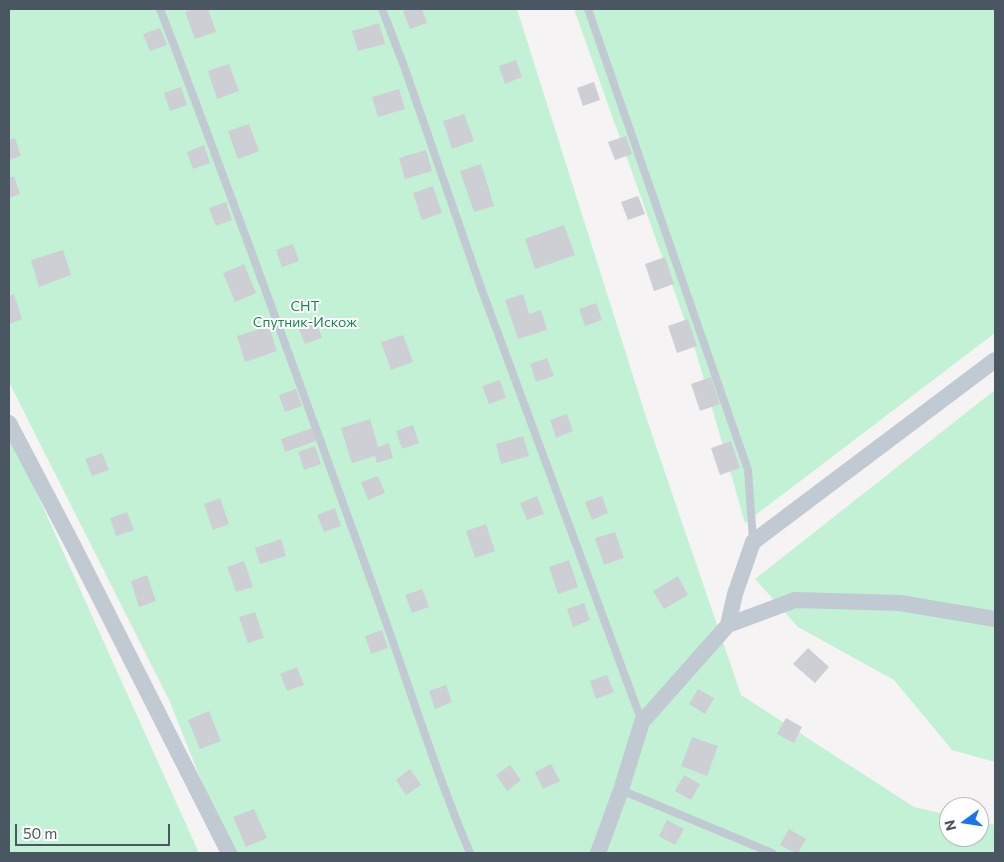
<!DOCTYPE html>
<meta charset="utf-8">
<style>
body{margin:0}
#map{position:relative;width:1004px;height:862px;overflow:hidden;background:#f5f3f3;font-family:Commissioner,sans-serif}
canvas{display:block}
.frame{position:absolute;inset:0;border:10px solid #4a5661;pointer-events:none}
.north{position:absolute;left:939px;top:797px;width:50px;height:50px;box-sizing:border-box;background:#fff;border:1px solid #b7bbc0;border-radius:50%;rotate:256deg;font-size:14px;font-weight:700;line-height:20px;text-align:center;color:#4a5661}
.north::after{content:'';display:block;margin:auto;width:18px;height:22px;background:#1a73e8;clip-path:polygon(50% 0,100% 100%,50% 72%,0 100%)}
.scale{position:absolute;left:15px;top:824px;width:155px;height:22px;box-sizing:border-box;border:2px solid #4a5661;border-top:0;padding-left:6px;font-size:15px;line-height:18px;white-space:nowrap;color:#4a5661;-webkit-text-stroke:4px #fff;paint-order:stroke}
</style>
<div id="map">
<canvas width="1004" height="862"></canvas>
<div class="frame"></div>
<div class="north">N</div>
<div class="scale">50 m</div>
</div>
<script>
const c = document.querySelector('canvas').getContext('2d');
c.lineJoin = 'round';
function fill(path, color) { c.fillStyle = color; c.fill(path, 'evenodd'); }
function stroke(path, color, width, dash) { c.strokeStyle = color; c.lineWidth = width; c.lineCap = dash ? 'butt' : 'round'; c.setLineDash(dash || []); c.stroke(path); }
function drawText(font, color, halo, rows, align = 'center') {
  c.font = font + ' Commissioner,sans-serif'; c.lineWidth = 4; c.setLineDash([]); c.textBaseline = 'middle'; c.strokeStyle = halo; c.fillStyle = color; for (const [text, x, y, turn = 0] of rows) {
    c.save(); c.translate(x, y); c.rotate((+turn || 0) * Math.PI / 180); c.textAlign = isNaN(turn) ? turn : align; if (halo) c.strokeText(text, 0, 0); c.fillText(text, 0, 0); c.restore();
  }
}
fill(new Path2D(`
 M9,9h508l130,411 94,275 173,112 35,8v22h30v-16l16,4v28h-765l-60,-151 -161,-320z
 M574,9h421v324l-250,190 -49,-171z
 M995,390v372l-43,-12 -58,-70 -96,-53 -43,-48z
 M9,432l190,421h-190z`), '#c3f1d5');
fill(new Path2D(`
 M193,9h15l8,23 -21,7 -10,-27z
 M411,9h11l5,14 -17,6 -7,-18z
 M379,23l6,21 -27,7 -6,-20z
 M160,28l7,17 -17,6 -7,-17z
 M516,60l6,17 -17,7 -6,-18z
 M229,64l10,27 -22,8 -9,-28z
 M594,82l6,18 -17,6 -6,-18z
 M181,87l6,18 -17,6 -6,-18z
 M399,89l6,20 -27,8 -6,-20z
 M464,114l10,27 -22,8 -9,-28z
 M249,124l10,27 -21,8 -10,-28z
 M626,136l6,18 -17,6 -7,-18z
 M15,138l6,18 -12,4v-20z
 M204,145l6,18 -17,6 -6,-17z
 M426,150l6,21 -27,8 -6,-21z
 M481,164l13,42 -20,6 -14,-41z
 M14,176l6,18 -11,4v-20z
 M433,186l9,27 -20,7 -9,-27z
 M638,196l7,18 -17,6 -7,-18z
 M226,202l6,18 -16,6 -7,-18z
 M564,225l11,30 -40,14 -10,-30z
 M293,244l6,17 -17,6 -6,-17z
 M63,250l8,25 -32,12 -8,-27z
 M665,257l9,27 -20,7 -9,-27z
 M244,264l12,29 -21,9 -12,-29z
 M14,294l8,25 -13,5v-28z
 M523,294l6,20 12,-4 6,20 -29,9 -13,-39z
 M596,303l6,17 -17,6 -6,-17z
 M688,319l9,27 -20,7 -9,-27z
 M316,320l6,18 -17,6 -7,-17z
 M269,326l8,25 -32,11 -8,-26z
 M403,335l10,27 -22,8 -10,-28z
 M547,358l7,18 -18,6 -6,-18z
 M711,377l9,27 -20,7 -9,-27z
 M500,380l6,18 -17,6 -7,-18z
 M296,389l6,17 -17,6 -6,-17z
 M567,414l6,17 -17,7 -6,-18z
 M370,419l8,28 11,-4 4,15 -16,5 -2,-7 -23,7 -11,-35z
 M413,425l6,18 -17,6 -6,-18z
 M312,428l4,13 -31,11 -4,-13z
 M523,436l6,20 -28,8 -5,-20z
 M731,441l9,27 -20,7 -9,-27z
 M315,446l6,18 -17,6 -6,-18z
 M102,453l7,17 -17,6 -7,-17z
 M378,476l7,17 -17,7 -7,-18z
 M537,496l7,18 -17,6 -7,-17z
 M602,496l6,17 -16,7 -7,-18z
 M220,498l9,26 -16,6 -9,-26z
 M335,508l6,18 -17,6 -7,-17z
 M127,512l7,18 -18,6 -6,-18z
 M486,524l9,27 -20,7 -9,-27z
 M615,532l9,26 -20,7 -9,-27z
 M281,539l5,17 -26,8 -5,-16z
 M569,560l9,27 -20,7 -9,-27z
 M244,561l9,26 -17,5 -9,-25z
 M147,575l9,26 -17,6 -8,-26z
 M678,576l10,19 -24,14 -11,-18z
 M422,589l7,18 -17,6 -7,-18z
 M584,603l6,17 -17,7 -6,-18z
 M255,612l9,26 -16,5 -9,-26z
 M382,630l6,18 -17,6 -6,-18z
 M808,648l21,19 -14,16 -22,-19z
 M297,667l7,18 -17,6 -7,-17z
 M607,675l7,17 -18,7 -6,-18z
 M446,685l6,17 -17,7 -6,-18z
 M698,689l16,9 -9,16 -16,-10z
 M209,711l12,30 -21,8 -12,-29z
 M786,718l16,9 -8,16 -17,-9z
 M692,737l26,9 -11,30 -26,-10z
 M551,764l9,17 -17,8 -8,-17z
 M510,765l11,15 -14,11 -11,-16z
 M410,769l11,16 -15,10 -10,-15z
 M684,775l16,9 -9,16 -16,-9z
 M254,809l13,29 -21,9 -13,-30z
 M667,820l17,9 -9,16 -16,-9z
 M789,829l17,10 -8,14h-3l-15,-8z`), '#cdcfd5');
stroke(new Path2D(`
 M160,9c74,191 143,384 213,577 33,89 60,180 97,267
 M382,9l22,57 76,219 162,437
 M588,9l160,461 5,70
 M621,790l151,63`), '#c1cad2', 8);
stroke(new Path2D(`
 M9,423l65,124 155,306
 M728,625l67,-25 105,3 95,16
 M598,853l23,-63 21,-68 86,-97 7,-31 18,-52 242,-182`), '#c1cad2', 16);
drawText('14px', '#17864f', '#fff', [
 ["СНТ",305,306],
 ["Спутник-Искож",305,322]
]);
</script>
